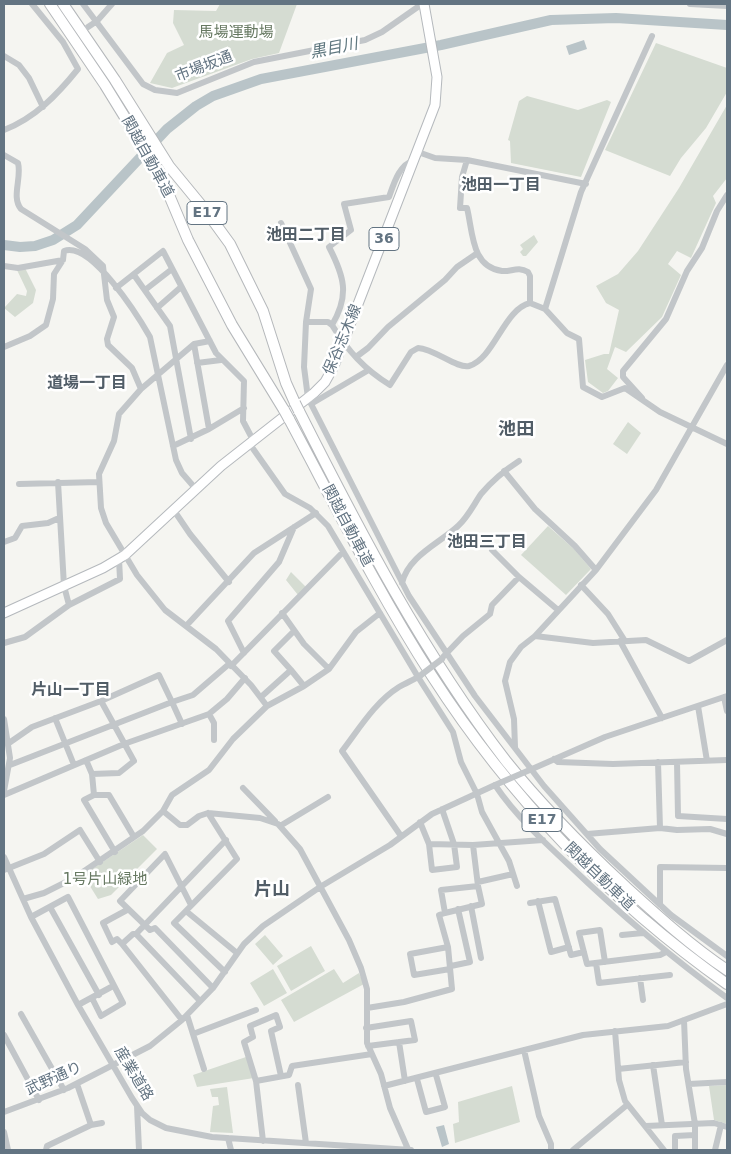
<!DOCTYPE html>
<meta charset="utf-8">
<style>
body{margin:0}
#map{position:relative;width:731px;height:1154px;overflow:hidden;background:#f5f5f1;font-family:"DejaVu Sans",sans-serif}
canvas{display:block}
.frame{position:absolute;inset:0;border:5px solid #637482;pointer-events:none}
</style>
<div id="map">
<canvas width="731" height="1154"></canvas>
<div class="frame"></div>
</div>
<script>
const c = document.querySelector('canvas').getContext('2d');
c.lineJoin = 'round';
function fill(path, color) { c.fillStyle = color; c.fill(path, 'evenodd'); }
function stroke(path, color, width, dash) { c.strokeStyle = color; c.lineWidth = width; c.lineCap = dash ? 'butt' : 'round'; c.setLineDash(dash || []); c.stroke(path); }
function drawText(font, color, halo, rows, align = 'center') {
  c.font = font + ' "DejaVu Sans","Noto Sans JP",sans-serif'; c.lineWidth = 5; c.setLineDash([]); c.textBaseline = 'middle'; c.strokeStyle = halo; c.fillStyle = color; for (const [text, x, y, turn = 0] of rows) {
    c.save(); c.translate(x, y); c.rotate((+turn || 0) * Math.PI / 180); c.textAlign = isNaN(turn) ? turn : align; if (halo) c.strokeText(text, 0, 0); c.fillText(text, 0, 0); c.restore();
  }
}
fill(new Path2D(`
 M220,4h77l-18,49 -27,6 -80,29 -22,-5 17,-30 17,-8 -11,-22 1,-13 42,1z
 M656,43l71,25v24l-21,36 -25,30 -11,18 -65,-26z
 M527,96l51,14 29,-10 4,2 -30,75 -70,-14 -1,-22 -2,-1 11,-39z
 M727,105v73l-14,18 3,7 -25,55 -14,-7 -9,13 13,11 -19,42 -36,35 -11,-5 -8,22 11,9 -10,13 -5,2 -15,-11 -3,-22 19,-6h5l10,-44 -13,-7 -10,-17 22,-12 20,-23 41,-63z
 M534,235l4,7 -12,14h-3l-3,-4 3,-3 -3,-4z
 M25,268l11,22 -3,13 -18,14 -11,-9 13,-14 9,2 1,-5 -10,-21z
 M628,422l13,11 -14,21 -14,-10z
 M548,526l26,23 17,20 -25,26 -45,-40z
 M291,572l15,15 -8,8 -12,-15z
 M143,835l14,14 -46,46 -13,4 -15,-24z
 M265,935l18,21 -10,9 -18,-21z
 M311,946l14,25 -34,20 -14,-25z
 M273,969l14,24 -23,13 -14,-23z
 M334,969l9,14 16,-10 5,11 -70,38 -13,-22z
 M246,1057l8,21 -57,9 -4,-12z
 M727,1085v39l-13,-4 -5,-34z
 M512,1086l8,36 -65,21 -2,-19 6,-2 -1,-20z
 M227,1087l6,46 -23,-1 3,-26 6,-1 -1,-8h-6l-2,-8z`), '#d5dcd2');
fill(new Path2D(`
 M584,40l3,9 -18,6 -3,-9z
 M444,1125l5,19 -7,3 -6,-20z`), '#b9c4c8');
stroke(new Path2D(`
 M4,245l16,2 15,-1 18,-6 24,-15 90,-96 29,-23 17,-10 48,-17 180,-34 110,-25 65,-2 111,7`), '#b9c4c8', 10);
const major = new Path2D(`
 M4,613l99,-45 22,-13 96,-89 93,-73 11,-11 9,-16 101,-261 2,-28 -13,-73`);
const highway = new Path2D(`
 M50,4l55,81 56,91 27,64 44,85 52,85
 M63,4l52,76 54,86 37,45 24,33 33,67 23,72 9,20
 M299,411c61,121 124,242 207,350 36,45 77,86 120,126 32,29 65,59 101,83
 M289,419c46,86 90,175 143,257 78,121 178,225 295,308`);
stroke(major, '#b5b9bd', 11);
stroke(highway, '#b5b8bb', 12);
stroke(new Path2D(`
 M83,4l60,80 12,6 22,3 77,-31 111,-22 17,-8 40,-28
 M690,4l37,2
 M88,27l9,-6 15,-17
 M652,36l-71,156 -36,117 22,24 12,6 4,48 19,10 23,-9 35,24 67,32
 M4,56l15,9 10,13 14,29
 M4,130c31,-12 53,-35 74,-61l-15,-27 -31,-38
 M418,152l17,6 32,2 119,24
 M4,155l14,8c4,15 -7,34 3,46l64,40 18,17 4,34 7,17 -7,22 1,6 24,23 9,21
 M414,160c-15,5 -20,23 -25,37l-45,7 7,26 -22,17c15,29 21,48 3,78 16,26 32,44 58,60l21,-33 7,-4c17,1 39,21 51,18 25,-7 35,-57 61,-63
 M467,160l-5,17 -2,31h7c6,24 4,59 35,63 9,1 16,-5 26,1l2,4v27l15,6
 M281,223l30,66 -5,33 -2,45 4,31 101,198 66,100 69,90 56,63 71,66 56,41
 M4,266l14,2 45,-8
 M134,275l36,51 21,113
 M116,288l47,-37 53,102 28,28 -1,40 10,19
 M145,290l27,-21
 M157,308l24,-21
 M306,322h22l4,3
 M194,344l15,85
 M4,347l26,-11 16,-11 7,-26 1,-25 9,-14 1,-9c27,-10 74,65 86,86l26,123 6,13 13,15
 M356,357l12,-9 20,-21 57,-47 12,-13 19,-13
 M197,363l24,-3
 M642,398l-19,-21v-6l43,-52 21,-48 15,-23 15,-37 10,-16
 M311,404l56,-33
 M249,443l36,51 25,14 18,18 90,151 35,55 8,30 16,32 5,18 27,49 8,25
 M173,446l36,-17 35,-21
 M504,471l31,38 40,37 21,24
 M58,482l6,104 5,19
 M19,484l80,-2
 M173,509l17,25 39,48
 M4,542l11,-4 7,-12 26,-3 11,-5
 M492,550l27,27 39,33
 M402,583c6,-27 38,-40 56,-57 10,-9 16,-22 23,-32 11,-13 24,-24 38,-33
 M581,585l27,29 17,27
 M282,613l22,31 25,25 27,-37 24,-19
 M186,626l68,-73 62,-40
 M535,636l58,7 53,-3 43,21 38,-21
 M620,641l42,77
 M4,643l21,-6 44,-32 51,-26 -1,-20
 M244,653l-16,-32 51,-59 15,-35
 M443,657l20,-21 27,-22 2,-9 27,-28
 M231,666l112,-114
 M291,670l13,16 25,-17
 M261,697l30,-27 -17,-19 20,-20
 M724,697l3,14
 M267,706l37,-20
 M698,706l9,55
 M209,714l5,9v17
 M55,718l19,47
 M4,719l6,39 -6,33
 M182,724l-10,-22 21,-7 36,-31
 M9,743l23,-16 69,-26 33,60 -15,12 -27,1
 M515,747l-1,-28 -9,-38 5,-19 11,-15 14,-11 61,-66 60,-80 71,-125
 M554,759l4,3 55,2 114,-4
 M86,760l6,14 2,21
 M658,762l2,66
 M677,762l1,54 49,3
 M10,765l162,-63 -13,-27 -58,26
 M532,769l73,-32 122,-41
 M243,788l32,33
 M4,795l120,-51 85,-30 18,-15 18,-21
 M163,811l17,14h7l12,-9 9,-3 52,5 18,6 22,25 49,91 12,28 6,21v54l14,31 9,34 18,41
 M208,813l29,46 -63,64 51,49
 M280,826l48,-29
 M587,834l73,-6 17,2 33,-1 17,5
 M401,836l-59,-85c17,-22 33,-49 57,-64 7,-4 14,-7 21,-11
 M429,844l3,26 25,-3 -3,-23 -12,-35
 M473,845l70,-5
 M115,852l-31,-52 10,-5h15l25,42
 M4,857l27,60 47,88 54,93 10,15 8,7 16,8 46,9 199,13
 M4,870l40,-16 36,-24 20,32
 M478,882l35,-8
 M23,899l21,-6 30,-15 69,-47 20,-20 9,-16 37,-25 24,-31 34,-33 -16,-21 -35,-36 -51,-39 -28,-35 -31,-52 -5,-15 -2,-34 15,-33 5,-27 22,-25 53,-45 16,-3
 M538,901l13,51 18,-5
 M530,903l25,-4 16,56 13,-3
 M191,905l-26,-51 -45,47 30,29 5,-2 58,60
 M660,905v-38l67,1
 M471,906l10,52
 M50,907l49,88
 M186,911l51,42
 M445,913l37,-9 -4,-18
 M31,917l37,-20 55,106 -22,13 -9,-18
 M136,934l64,67
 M622,935l21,-2
 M122,944l-5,-5 -5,3 -9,-19 24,-13
 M448,947l-38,7 4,21 36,-6
 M605,962l-5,-32 -21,3 8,31 73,-9 6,-3
 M596,963l3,20 71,-8
 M451,966l19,-4 -12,-53
 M640,978l3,22
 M78,1005l35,-19
 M367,1008l37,-6 48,-13 -4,-42 -9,-32 6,-2 -4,-23 37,-4 -5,-41 -44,-1 -9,-22
 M21,1014l43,76
 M187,1015l17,54
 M182,1020l-60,-76 11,-10h3l90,-94
 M684,1020l2,49 9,55v26
 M366,1028l45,-7 4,19 -47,6
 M615,1031l4,49 6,21 39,49
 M193,1034l63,-24
 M4,1035l35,65
 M399,1042l6,39
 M524,1050l15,66 12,28v6
 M653,1065l9,60
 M618,1069l68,-7
 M417,1079l9,33 19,-5 -9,-32
 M256,1081l33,-6 3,-9 80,-12
 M77,1084l14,41
 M689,1084l38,-2
 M298,1085l8,58
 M384,1086l199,-51 85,-9 59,-22
 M137,1106l2,44
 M4,1112l64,-24 82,-42 32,-26 31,-32 31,-44 19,-18 57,-39 70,-42 42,-31 63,-29c20,30 49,57 75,81 50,48 102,92 157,132
 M646,1126l68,-3 13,4
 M4,1132l4,18
 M228,1138l3,12
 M263,1141l-7,-60 -12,-39 9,-5 -3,-11 26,-11 4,12 -9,4 10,45
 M46,1150l1,-4 44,-21 11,-2
 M573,1150l54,-45
 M675,1150v-14l20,-1
 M715,1150l6,-25`), '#c2c6c9', 6);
stroke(major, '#fff', 9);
stroke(highway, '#fff', 10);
const highwayBridge = new Path2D(`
 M295,403l4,8
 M284,410l5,9`);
stroke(highwayBridge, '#b5b8bb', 12, []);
stroke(new Path2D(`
 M421,675l21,-16
 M495,785l37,-16`), '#c2c6c9', 6);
stroke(highwayBridge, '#fff', 10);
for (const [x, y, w] of [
 [207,213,40],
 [384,239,30],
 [542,820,40]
]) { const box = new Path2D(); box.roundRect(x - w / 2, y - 11.5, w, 23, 4); c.fillStyle = '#fff'; c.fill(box); stroke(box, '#637482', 1); }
drawText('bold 14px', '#637482', null, [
 ["E17",207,213],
 ["36",384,239],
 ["E17",542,820]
]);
drawText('15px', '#677962', '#fff', [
 ["馬場運動場",236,33],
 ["1号片山緑地",105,880]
]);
drawText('15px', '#637482', '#fff', [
 ["市場坂通",204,67,-21],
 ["関越自動車道",147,157,61],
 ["保谷志木線",343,340,-67],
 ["関越自動車道",347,526,62],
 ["関越自動車道",599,877,44],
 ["産業道路",133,1074,59],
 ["武野通り",54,1079,-24]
]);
drawText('italic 16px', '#5f777f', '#fff', [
 ["黒目川",334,49,-11]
]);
drawText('bold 16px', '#515d67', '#fff', [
 ["池田一丁目",501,186],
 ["池田二丁目",306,236],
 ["道場一丁目",87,384],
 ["池田三丁目",487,543],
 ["片山一丁目",71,691]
]);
drawText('bold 18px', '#515d67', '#fff', [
 ["池田",516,430],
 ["片山",272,890]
]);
</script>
